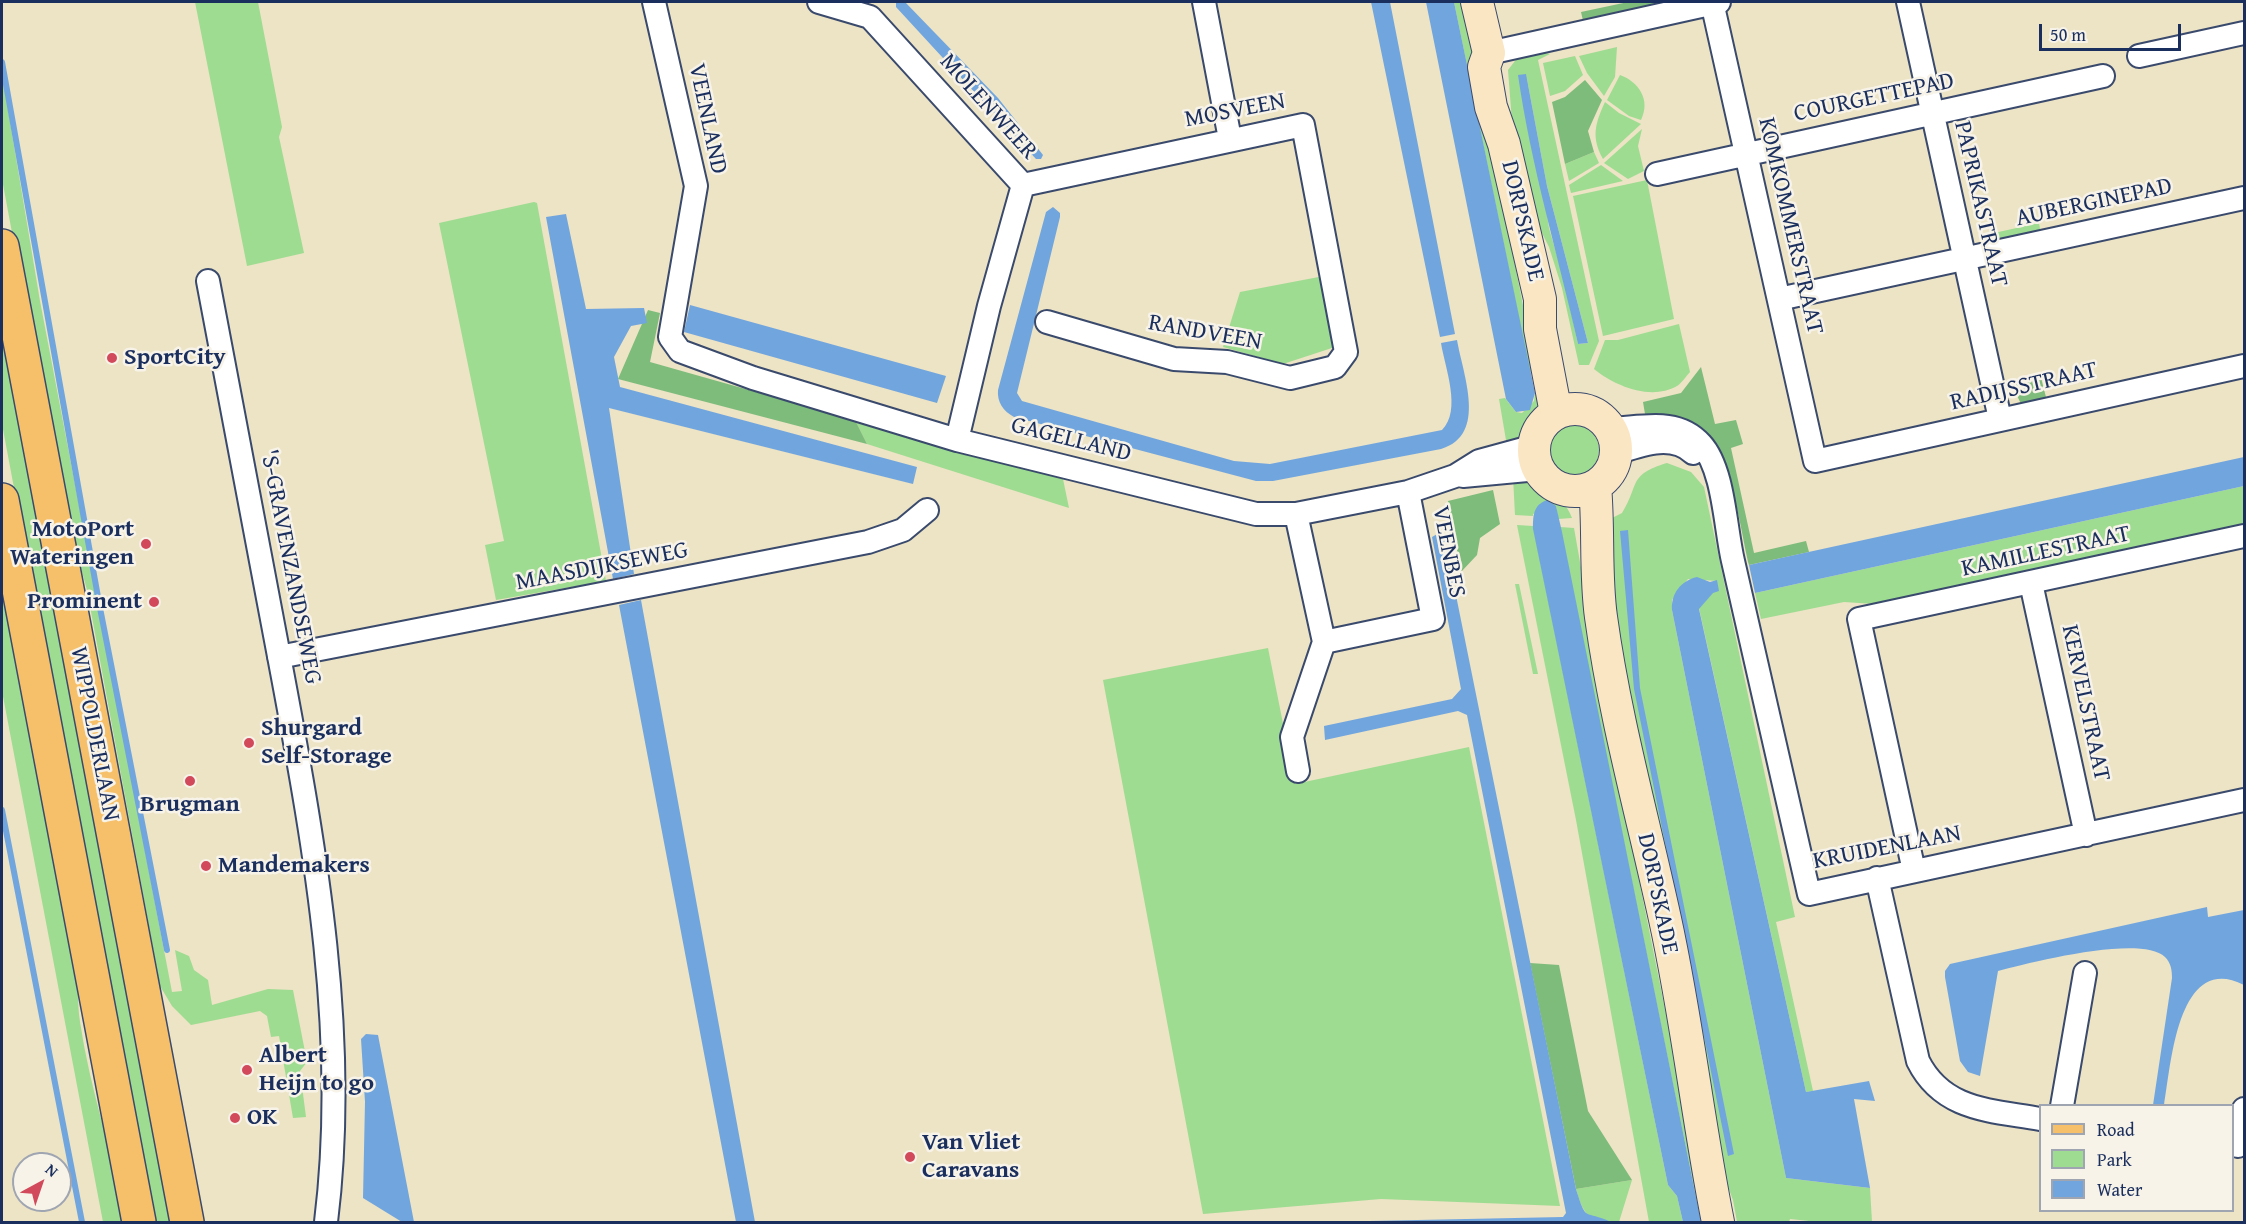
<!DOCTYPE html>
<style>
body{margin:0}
#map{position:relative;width:2246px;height:1224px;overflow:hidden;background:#ede3c5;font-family:"Gentium Book Plus",serif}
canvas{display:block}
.frame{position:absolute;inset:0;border:3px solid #1b2f5e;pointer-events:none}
.legend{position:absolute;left:2039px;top:1104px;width:195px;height:108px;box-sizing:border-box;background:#f7f3e8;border:2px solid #9fa5b1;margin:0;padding:8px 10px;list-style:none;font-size:18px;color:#1b2f5e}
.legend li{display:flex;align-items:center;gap:12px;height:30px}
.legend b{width:30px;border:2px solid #9fa5b1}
.north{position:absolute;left:12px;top:1152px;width:60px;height:60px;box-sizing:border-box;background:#f7f3e8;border:2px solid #9fa5b1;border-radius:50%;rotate:40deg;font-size:16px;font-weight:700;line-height:24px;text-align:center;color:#1b2f5e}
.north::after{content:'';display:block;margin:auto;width:21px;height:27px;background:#d1495b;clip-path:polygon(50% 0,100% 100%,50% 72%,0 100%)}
.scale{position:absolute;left:2039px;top:24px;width:142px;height:27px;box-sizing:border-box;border:3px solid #1b2f5e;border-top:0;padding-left:8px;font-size:18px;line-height:21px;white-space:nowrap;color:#1b2f5e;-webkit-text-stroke:4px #f7f3e8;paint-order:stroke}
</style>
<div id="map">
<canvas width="2246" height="1224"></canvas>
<div class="frame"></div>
<ul class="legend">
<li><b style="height:8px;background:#f6c06b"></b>Road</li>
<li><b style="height:16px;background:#9edc91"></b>Park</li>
<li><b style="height:16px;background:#71a5de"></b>Water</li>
</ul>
<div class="north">N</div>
<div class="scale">50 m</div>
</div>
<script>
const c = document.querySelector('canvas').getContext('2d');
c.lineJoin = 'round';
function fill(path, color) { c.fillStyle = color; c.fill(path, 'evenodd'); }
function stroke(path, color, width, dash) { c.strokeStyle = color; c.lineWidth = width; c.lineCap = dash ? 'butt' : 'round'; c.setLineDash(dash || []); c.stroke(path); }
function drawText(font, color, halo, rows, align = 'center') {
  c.font = font + ' "Gentium Book Plus",serif'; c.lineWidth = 5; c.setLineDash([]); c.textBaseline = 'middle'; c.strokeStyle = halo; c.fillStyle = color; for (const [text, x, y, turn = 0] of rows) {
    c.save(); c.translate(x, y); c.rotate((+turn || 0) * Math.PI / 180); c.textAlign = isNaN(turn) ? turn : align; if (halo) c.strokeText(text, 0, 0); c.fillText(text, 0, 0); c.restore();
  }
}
fill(new Path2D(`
 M195,2h63l24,125 -3,10 25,116 -57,13z
 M1454,2h9l73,369 -6,1z
 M1617,47l-2,30 -11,19 -17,-23 -8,-17z
 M1541,52l9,2 -12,6 61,281 -10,24h-10l-17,-77 -13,-41 -23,-46 -13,-66 -5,-65 10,-13zM1526,74l21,112 41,157 -10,1 -14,-64 -15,-52z
 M1575,56l8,19 -18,16 -15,5 -7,-33z
 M2,74l38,227 132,691 10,-1 -7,-41 14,6 5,14 14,10 4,25 56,-16 25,1 14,72 -7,9 6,46 -13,1 -14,-82 -8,1 -4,-21 -7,-5 -69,14 -19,-19 -12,-20 -73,-396 -26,-95 -59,-316z
 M1620,75c19,7 31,25 21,45l-12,-4 -22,-16z
 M1605,102l14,11 22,11 -38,35c-12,-22 -8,-35 2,-57z
 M1642,129l-4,17 6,25 -16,8 -24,-16z
 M1594,152l5,11 -30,18 -4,-17z
 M1601,165l22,16 -52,12 -2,-8z
 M1647,180l27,139 -71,17 -30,-140z
 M534,202l3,1 69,378 -110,19 -11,-55 19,-4 -65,-318z
 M2039,223l2,12 -53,12 -3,-12z
 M1324,276l14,70 -55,18 -60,-17 17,-55z
 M2,309l174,913h-24l-150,-798z
 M1679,324l11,48c-4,4 -8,11 -13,14 -26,15 -62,0 -83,-17l11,-29h13z
 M1544,391c-4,24 -15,43 -37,55l-8,-47 6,-1 11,14 6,1 12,-12 1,-8z
 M855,420l208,59 6,29 -202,-64z
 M1549 450a25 25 0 1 1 50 0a25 25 0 1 1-50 0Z
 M1667,463l24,9 13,15 91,430 -19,5 37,169 -7,1 -107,-484 14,-16 4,-11 -29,-2 -16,21v10l114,568 84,10 2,34h-53l-29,-3 -1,3h-52l-4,-22 -14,-37 -83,-417 -34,-223 20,-10c18,-28 5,-38 45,-50z
 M1513,477c24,2 51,18 59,41l-14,1 -2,-13 -23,8v2l-18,-1z
 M2244,486v42l-370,76 -30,-2 -83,17 -6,-26z
 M1517,525l16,1 135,659 9,11 6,26h-34l-73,-402z
 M1560,527l14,1 40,228 94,466h-7z
 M2,561l75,397c1,21 0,44 3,64 10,68 33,133 47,200h-24l-101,-531z
 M1515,584h4l19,90h-5z
 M1268,648l27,136 174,-37 91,459 -179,-7 -178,15 -100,-534z
 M1632,1180l-13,42c-30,0 -35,-5 -43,-33z`), '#9edc91');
fill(new Path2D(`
 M1628,2h67l-111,23 -3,-13z
 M1585,80l17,20 -14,31 6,21 -29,12 -13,-62 13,-5z
 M648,310l12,3 -10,49 205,58 12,24 -249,-65z
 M1701,367l14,57 21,-4 7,24 -12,4 23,105 52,-12 3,11 -60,13c-9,-37 -18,-115 -48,-138 -14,-10 -38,-8 -55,-7l-3,-18 38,-9z
 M2040,374l7,27 -25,5 -12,-25z
 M1493,490l7,34 -20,14 -3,17 -16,17 -13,-71z
 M1530,963l29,2 29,146 44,69 -56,9z`), '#7ebc7b');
fill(new Path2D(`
 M896,2h9l93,96 45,57 -2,4h-5l-140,-152z
 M1371,2h19l65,332 -15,3z
 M1426,2h28l81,391 -5,17 -14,2 -10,-13z
 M1526,74l21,112 41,157 -10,1c-20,-89 -47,-178 -60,-269z
 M1053,207l7,6v4l-43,176 5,8 212,60 36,3 172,-34c20,-20 3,-62 -1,-87l16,-3c6,35 31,95 -16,109l-168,32h-17l-242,-64c-11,-6 -17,-15 -16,-27l48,-178z
 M566,214l20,95 58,-1 3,15 -16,3 -17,31 6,30 297,80 -4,17 -304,-76 25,166 -21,5 -67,-362z
 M690,305l256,71 -9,27 -253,-71z
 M2244,457v29l-489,107 -6,-28z
 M1547,500l9,6 6,26 139,690h-18l-6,-26 -9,-11 -135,-656c0,-13 0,-24 14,-29z
 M1628,530l12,158 94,466 -6,2 -94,-467 -14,-158z
 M1439,533l5,3 132,653c11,35 8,20 35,33h-290l242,-5 3,-4 -99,-498 -9,-4 -133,29 -1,-14 128,-27 9,-10 -29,-152z
 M1697,577l13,5 7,-2 2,11 -6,2 -14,16 107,483 63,-11 6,20 -21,-2 16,89 -84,-10 -114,-568c-1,-17 9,-29 25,-33z
 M641,600l114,622h-19l-117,-617z
 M2207,907l1,10 36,-7v75c-67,-34 -73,82 -80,120h-11l19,-127c0,-8 -1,-15 -7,-21 -24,-23 -136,6 -167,14l-18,105 -12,-4 -8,-11 -15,-84v-6l5,-7z
 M366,1034l12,1 36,187h-12l-39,-24 2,-96 -4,-63z`), '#71a5de');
stroke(new Path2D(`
 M2,62l98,546 67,342
 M2,810l80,412`), '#71a5de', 6);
const street = new Path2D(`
 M654,2l42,184 -26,151 10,14 73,27 204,62 299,74h40l112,-22 47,-16 24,-15 55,-15
 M819,2l51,15 153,168 -34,121 -32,134
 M1204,2l26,137
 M1712,2l103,459 429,-95
 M1908,2l92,417
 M1489,53l230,-51
 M2139,56l105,-23
 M1657,174l446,-98
 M1023,185l280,-60 43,227 -11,15 -45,11 -63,-16 -53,-3 -127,-37
 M208,281c25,130 50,260 74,391 34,181 67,366 44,550
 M1779,299l465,-101
 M1611,429c30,-1 66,-12 90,15 23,25 24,83 32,117 25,111 51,222 76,333l435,-94
 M1616,453c25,-8 56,-20 77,0
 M1463,476l75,-7
 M1296,514l28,128 -32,95 6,34
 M2031,583l55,252
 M1324,642l109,-23 -25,-127
 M279,657l589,-115 35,-12 24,-20
 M1914,871l-55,-252 385,-83
 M1877,878l41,183c25,50 73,49 122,58
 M2062,1106l23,-133
 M2238,1146l6,-37`);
const secondary = new Path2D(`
 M1477,2l12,51 -5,14 7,40 13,37 36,155v30l16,84
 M1534 450a41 41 0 1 1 82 0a41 41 0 1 1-82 0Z
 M1595,486c4,44 0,88 6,131 14,102 42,201 64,302 22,100 33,203 53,303`);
const primary = new Path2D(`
 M2,246l185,976
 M2,500l137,722`);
stroke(street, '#3a4a6d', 26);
stroke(secondary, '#3a4a6d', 34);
stroke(primary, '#3a4a6d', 36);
stroke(street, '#fff', 22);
stroke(secondary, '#fbe6c4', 32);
stroke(primary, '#f6c06b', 33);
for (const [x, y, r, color] of [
 [112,358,6,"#d1495b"],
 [146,544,6,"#d1495b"],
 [154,602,6,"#d1495b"],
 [249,743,6,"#d1495b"],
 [190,781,6,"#d1495b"],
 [206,866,6,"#d1495b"],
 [247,1070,6,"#d1495b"],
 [235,1118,6,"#d1495b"],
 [910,1157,6,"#d1495b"]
]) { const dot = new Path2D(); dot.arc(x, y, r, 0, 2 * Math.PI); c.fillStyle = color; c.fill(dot); stroke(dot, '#f7f3e8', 2); }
drawText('24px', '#1b2f5e', '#f7f3e8', [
 ["COURGETTEPAD",1874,98,-12],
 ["MOLENWEER",988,107,48],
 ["MOSVEEN",1235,111,-11],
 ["VEENLAND",707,119,78],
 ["AUBERGINEPAD",2094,203,-12],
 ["PAPRIKASTRAAT",1980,204,77],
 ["DORPSKADE",1522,221,77],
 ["KOMKOMMERSTRAAT",1790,226,77],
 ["RANDVEEN",1205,333,10],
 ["RADIJSSTRAAT",2024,387,-13],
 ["GAGELLAND",1071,440,14],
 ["VEENBES",1448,552,79],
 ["KAMILLESTRAAT",2046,552,-12],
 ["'S-GRAVENZANDSEWEG",290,567,79],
 ["MAASDIJKSEWEG",602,567,-11],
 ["KERVELSTRAAT",2085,703,78],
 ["WIPPOLDERLAAN",94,734,79],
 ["KRUIDENLAAN",1887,848,-11],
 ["DORPSKADE",1657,894,78]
]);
drawText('bold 24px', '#1b2f5e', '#f7f3e8', [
 ["SportCity",124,358],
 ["MotoPort",134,530,"right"],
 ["Wateringen",134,558,"right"],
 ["Prominent",142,602,"right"],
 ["Shurgard",261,729],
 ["Self-Storage",261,757],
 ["Brugman",190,805,"center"],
 ["Mandemakers",218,866],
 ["Albert",259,1056],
 ["Heijn to go",259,1084],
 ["OK",247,1118],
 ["Van Vliet",922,1143],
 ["Caravans",922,1171]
], 'left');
</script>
